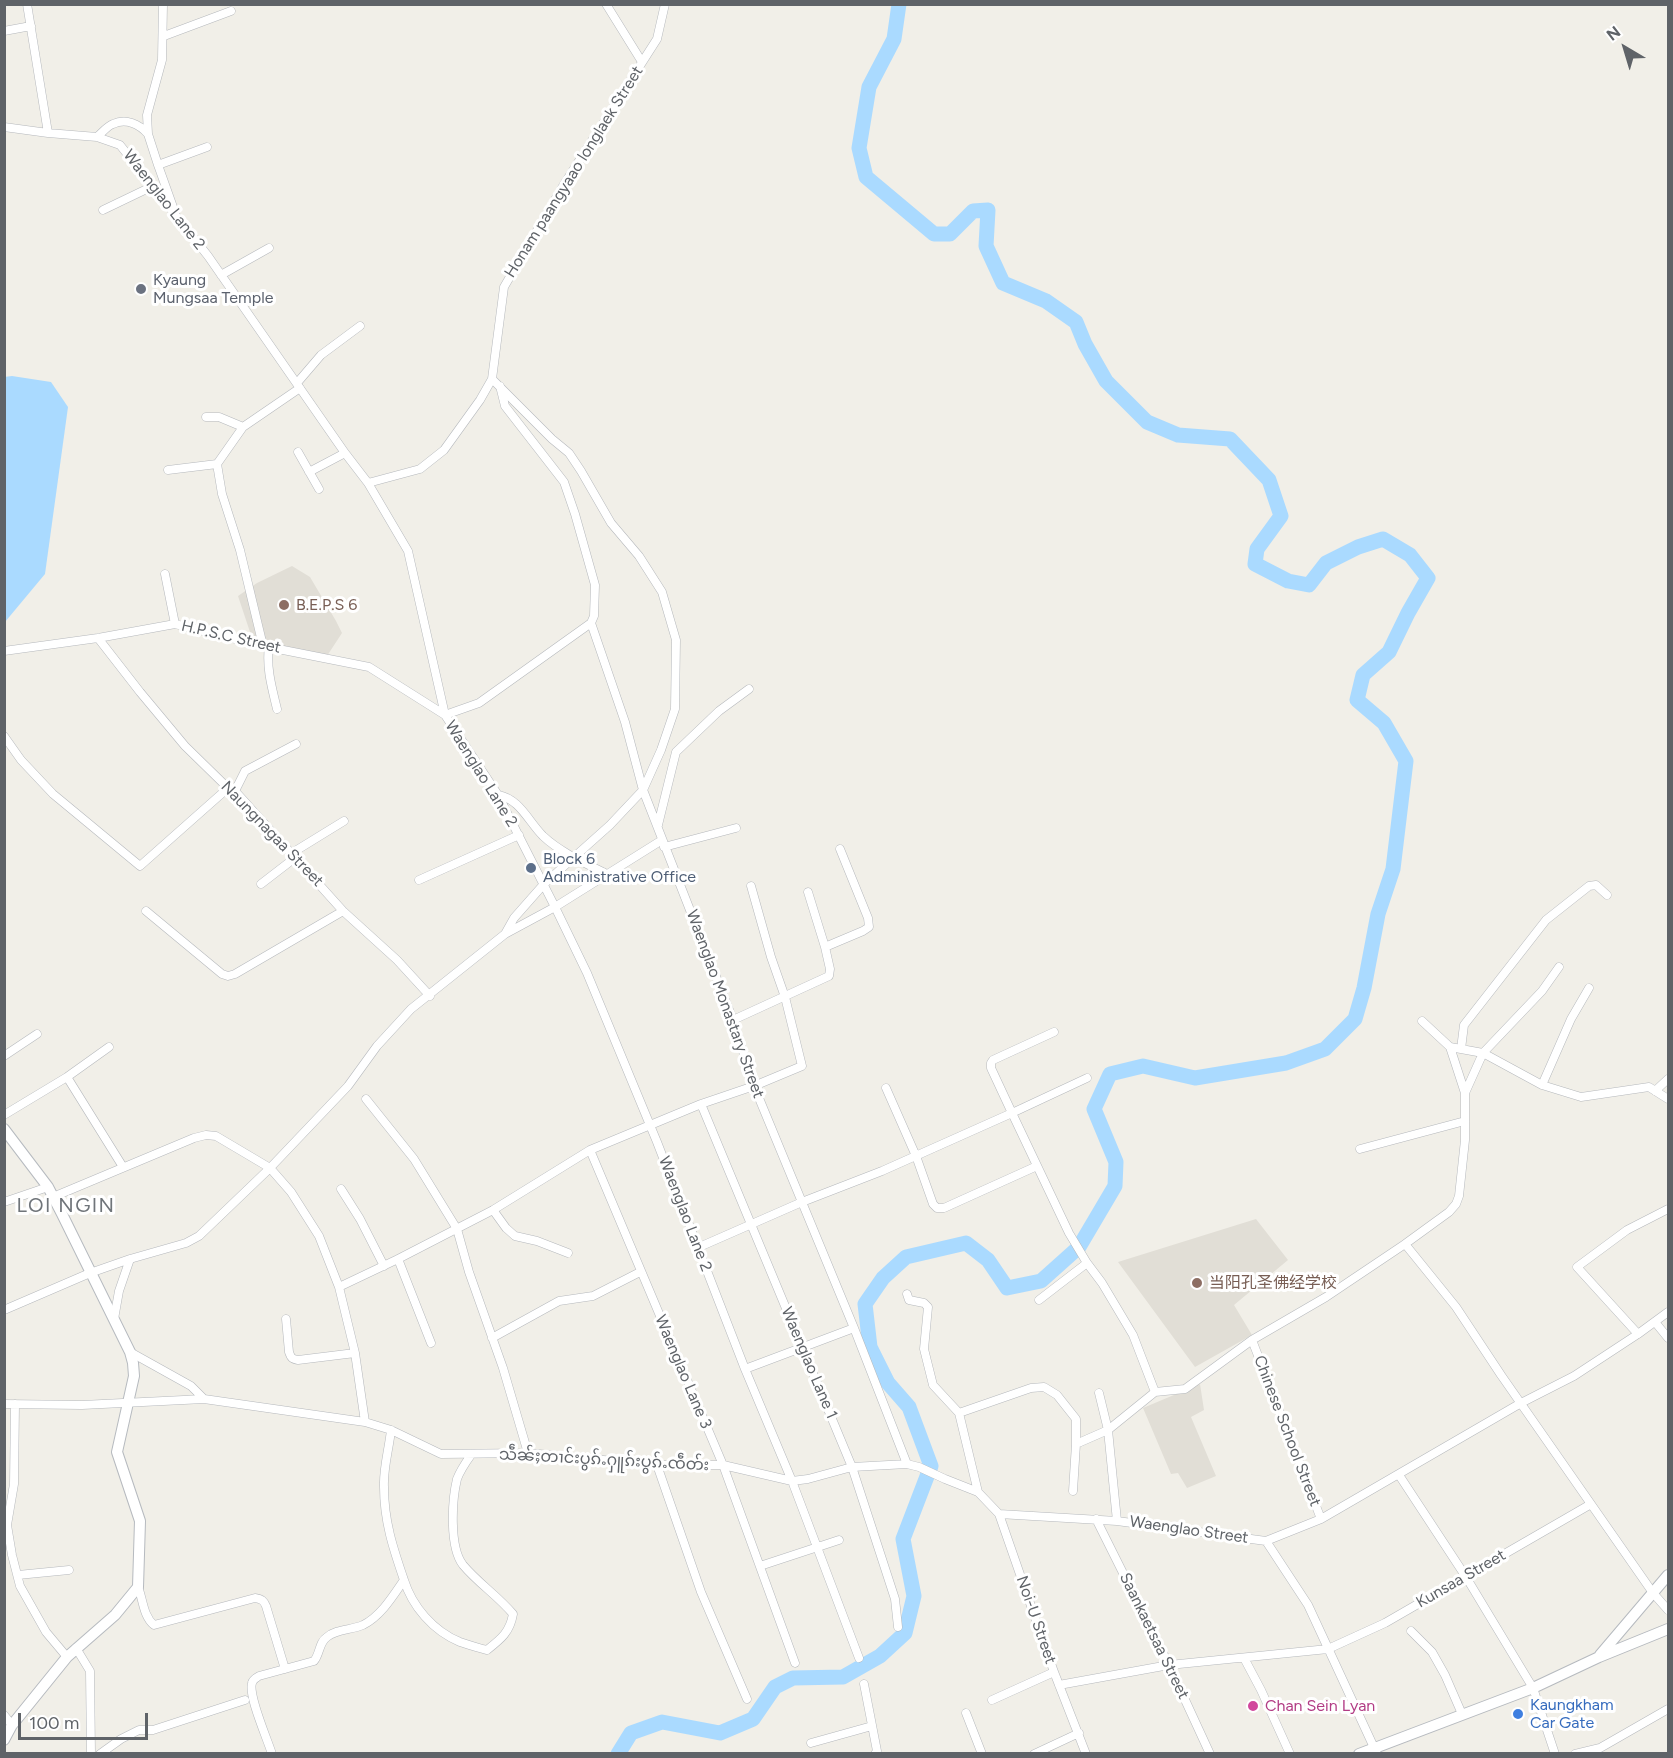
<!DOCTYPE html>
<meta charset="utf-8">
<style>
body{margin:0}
#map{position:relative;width:1673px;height:1758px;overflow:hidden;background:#f1efe8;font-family:Figtree,sans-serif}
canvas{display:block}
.frame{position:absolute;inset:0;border:6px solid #5f6368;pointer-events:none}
.north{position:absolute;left:1595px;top:18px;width:60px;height:60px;-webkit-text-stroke:4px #fff;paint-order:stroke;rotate:322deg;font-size:16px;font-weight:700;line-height:24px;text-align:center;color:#5f6368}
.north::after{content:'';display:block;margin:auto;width:21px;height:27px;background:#5f6368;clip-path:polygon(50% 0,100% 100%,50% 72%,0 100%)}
.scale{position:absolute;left:18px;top:1713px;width:130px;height:27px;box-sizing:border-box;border:3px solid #5f6368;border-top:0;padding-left:8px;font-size:18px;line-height:21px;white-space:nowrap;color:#5f6368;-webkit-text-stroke:4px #fff;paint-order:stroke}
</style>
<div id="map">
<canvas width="1673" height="1758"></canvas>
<div class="frame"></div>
<div class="north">N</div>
<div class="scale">100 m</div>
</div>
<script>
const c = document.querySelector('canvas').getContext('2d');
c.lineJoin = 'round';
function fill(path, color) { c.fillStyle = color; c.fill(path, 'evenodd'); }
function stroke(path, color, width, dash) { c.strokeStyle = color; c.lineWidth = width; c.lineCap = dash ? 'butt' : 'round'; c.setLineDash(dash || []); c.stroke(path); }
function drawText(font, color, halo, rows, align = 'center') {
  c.font = font + ' Figtree,"Noto Sans SC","Noto Sans Myanmar",sans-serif'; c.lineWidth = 6; c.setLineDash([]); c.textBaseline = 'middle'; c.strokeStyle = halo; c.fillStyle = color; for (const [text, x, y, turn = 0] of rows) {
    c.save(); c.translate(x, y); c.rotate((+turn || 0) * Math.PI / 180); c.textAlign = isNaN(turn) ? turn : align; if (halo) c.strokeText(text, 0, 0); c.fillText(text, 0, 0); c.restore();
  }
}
fill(new Path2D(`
 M292,566l18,11 26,44 6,12 -17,26 -26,-5 -24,-1 -20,-6 -17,-51 19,-13z
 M1256,1219l32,41 -54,45 18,30 -57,32 -77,-105z
 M1200,1384l4,26 -13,7 25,59 -29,12 -9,-15 -7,1 -28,-66z`), '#e1ded6');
fill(new Path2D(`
 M12,376l39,6 17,25 -23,167 -40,48 -1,-245z`), '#aadaff');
stroke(new Path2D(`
 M618,1754l13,-21 31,-11 58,11 33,-14 22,-32 18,-9 50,-1 37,-21 25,-23 9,-37 -11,-57 28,-73 -22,-59 -21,-24 -18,-36 -5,-43 18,-26 23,-21 60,-14 22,17 19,28 34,-7 38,-34 36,-61 1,-24 -22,-53 16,-35 33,-8 52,12 91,-15 39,-14 30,-30 9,-31 14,-74 15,-45 13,-108 -22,-38 -27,-23 6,-25 26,-23 19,-39 20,-35 -18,-23 -27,-16 -25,8 -32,16 -17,22 -21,-4 -33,-17 2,-15 24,-33 -12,-36 -39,-41 -52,-4 -31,-13 -41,-41 -21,-37 -9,-22 -30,-21 -43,-18 -17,-37 2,-36 -15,1 -23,23h-16l-68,-57 -7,-29 10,-61 25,-48 5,-35`), '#aadaff', 15);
const street = new Path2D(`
 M27,4l21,129
 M163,4l-1,56 -15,55 1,19 10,31 15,42
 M606,4l36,58
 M4,31l27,-5
 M164,36l67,-25
 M4,127l44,6 49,4 23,8 88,111 137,197 23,30 40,68 37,164 53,80 57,112 32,66 70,169 88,227 47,112 67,177
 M97,137c5,-4 10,-11 16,-13 13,-6 26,0 35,10
 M158,165l49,-18
 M103,210l50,-24
 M221,275l48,-27
 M492,379l60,60 17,14 12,18 30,52 28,33 23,36 14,48 -1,69 -14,41 -18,40 90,230 21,66 100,242 53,136
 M297,383l24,-28 39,-29
 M500,386l5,20 59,76 11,32 20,71 -1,31 -3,7
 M206,417h13l24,10
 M298,452l21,37
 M168,470l49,-6
 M309,472l36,-19
 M368,483l52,-14 24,-19 36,-50 12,-21 12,-92 59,-101 94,-147 8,-35
 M165,574l10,50
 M98,638l42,54 45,54 43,42 7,3 108,120 54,49 33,36
 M263,646l-23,-96 -18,-56 -5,-30 26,-37 57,-39
 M269,646c-3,22 3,42 8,63
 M4,651l94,-13 77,-14 88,22 106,21 76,48 34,-12 112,-80 34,99 18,68 -33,35 -66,59 -30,34 -9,16
 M4,736l17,24 32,34 87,72 88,-78
 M235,791l10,-20 51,-27
 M498,795c22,4 30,26 45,41 18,17 44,28 66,39
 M658,825l18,-73 43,-41 30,-22
 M664,847l72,-19
 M292,853l52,-32
 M419,880l100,-45
 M261,884l35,-27
 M808,892l17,55
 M146,911l76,63 6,2 7,-2 108,-63
 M733,1020l96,-44 1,-7 -5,-22 38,-16 6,-4 -1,-9 -28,-69
 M1422,1021l28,26 33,6 59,32 39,12 68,-10 19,12
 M1054,1032l-61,28 -2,3v5l21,45 75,-35
 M1461,1049l3,-24 82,-105 43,-34 7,-1 11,10
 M4,1056l33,-22
 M67,1077l56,90
 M1542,1085l29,-66 18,-31
 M886,1088l30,68 17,48 4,4h7l93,-42
 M1655,1091l13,-12
 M1465,1093l18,-40 59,-62 17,-24
 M366,1099l48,60 43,70 12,43 34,96 25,85
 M701,1104l151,363 43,132 3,28
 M4,1115l63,-38 42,-30
 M1360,1149l105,-28
 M590,1150l133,315 72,198
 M341,1189l19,30 24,47
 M53,1197l141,-59 12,-3 10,1 54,32 21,24 28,44 20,51 16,66 10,69
 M4,1202l44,-15
 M493,1210l13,18 9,8 22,5 31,12
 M1405,1244l51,63 45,68 152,218 15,17
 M697,1248l105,-46 80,-31 130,-58 57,120 18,30
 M398,1259l33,84
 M339,1287l59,-28 95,-49 97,-60 111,-46 53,-18 48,-20 -17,-69 -14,-40 -20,-71
 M907,1294l2,6 15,3 4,4 -4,42 9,36 26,28
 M1039,1300l48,-37 15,20 31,52 22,57 30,-3 67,-49 69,179
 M4,1310l86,-37 40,-14 56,-16 13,-7 71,-68 78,-82 29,-40 34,-37 94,-75 50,-27 107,-67
 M114,1319l5,-28 11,-32
 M286,1319l3,33c2,6 3,7 9,8l57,-7
 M1655,1322l13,16
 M1638,1334l-61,-67 50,-37 41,-21
 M492,1338l67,-37 34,-5 47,-24
 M1252,1340l74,-43 79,-53 44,-32 7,-8 3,-8 6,-56v-47l-15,-46
 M130,1352l61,34 13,13
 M745,1369l109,-41
 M1099,1393l9,37 9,91
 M4,1404l78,1 122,-6 161,23 26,8 50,24 87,-1 129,12h66l69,16 16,-2 44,-12 55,-3 12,3 26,12 33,13 21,22 55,158 32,82
 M15,1404l-1,80 -7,41 5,30 8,31 26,46 21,25
 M657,1465l44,127 46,107
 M1399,1475l67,102 67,111 22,66
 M1073,1491l3,-47
 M978,1492l-19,-79 72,-25 13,-1 13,8 19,24v25l32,-14 47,-38
 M999,1514l118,7 149,20 55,-22 200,-116 53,-27 64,-42 30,-22
 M1096,1519l73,146 41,89
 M1266,1541l42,64 69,149
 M760,1566l79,-26
 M18,1575l51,-5
 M404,1580c8,26 29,51 56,62 9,3 18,6 27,8 14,-11 23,-18 26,-36 -15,-18 -35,-31 -50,-49 -14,-18 -11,-65 -6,-86 3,-8 9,-17 14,-24
 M138,1587c5,12 5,29 16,38l101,-27c7,1 9,3 11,8l19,63
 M1411,1631l21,21 13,23 17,39
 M76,1648l14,23 1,83
 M1244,1658l17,32 29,64
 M864,1684l13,67 -2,3
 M1059,1685l110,-20 159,-16 57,-26 206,-119
 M992,1700l62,-28
 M966,1713l16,41
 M4,1715l8,10
 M811,1743l61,-17
 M100,1754l21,-15 18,-9h14l92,-30
 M272,1754c-5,-16 -24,-58 -20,-71 1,-4 4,-5 7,-7l55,-15c6,-7 5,-19 13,-24 9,-8 25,-7 36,-12 18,-9 30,-29 41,-45 -11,-32 -20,-59 -20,-93 -1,-18 5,-38 7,-57
 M1034,1754l45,-21
 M1575,1754l25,-6 68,-39`);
const secondary = new Path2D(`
 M4,1129l44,58 14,27 68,138 3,11 1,13 -17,76 23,69 -2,66 -23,28 -48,42 -55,68 -8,15
 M1600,1655l68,-80
 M1359,1754l174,-66 66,-31 69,-28`);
stroke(street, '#b5b8bc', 9);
stroke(secondary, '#b6babf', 12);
stroke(street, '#fff', 8);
stroke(secondary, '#fff', 10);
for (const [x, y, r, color] of [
 [141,289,6,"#6b7280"],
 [284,605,6,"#8d6e63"],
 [531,868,6,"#5c6f8a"],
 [1197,1283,6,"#8d6e63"],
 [1253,1706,6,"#d1479c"],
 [1518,1714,6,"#3f7fe0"]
]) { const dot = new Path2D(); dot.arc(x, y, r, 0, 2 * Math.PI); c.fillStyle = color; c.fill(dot); stroke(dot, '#fff', 2); }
drawText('16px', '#5f6368', '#fff', [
 ["Honam paangyaao longlaek Street",574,172,-58],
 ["Waenglao Lane 2",164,200,52],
 ["H.P.S.C Street",231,637,13],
 ["Waenglao Lane 2",481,774,58],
 ["Naungnagaa Street",272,834,46],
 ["Waenglao Monastary Street",725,1004,70],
 ["Waenglao Lane 2",685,1214,69],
 ["Waenglao Lane 1",809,1363,67],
 ["Waenglao Lane 3",683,1372,67],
 ["Chinese School Street",1287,1431,69],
 ["သဵၼ်ႈတၢင်းပွၵ်ႉႁူၵ်းပွၵ်ႉၸဵတ်း",604,1460,3],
 ["Waenglao Street",1189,1530,8],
 ["Kunsaa Street",1461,1579,-30],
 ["Noi-U Street",1036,1620,71],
 ["Saankaetsaa Street",1154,1636,64]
]);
drawText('16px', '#5b616d', '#fff', [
 ["Kyaung",153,280],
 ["Mungsaa Temple",153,298]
], 'left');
drawText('16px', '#785e54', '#fff', [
 ["B.E.P.S 6",296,605],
 ["当阳孔圣佛经学校",1209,1283]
], 'left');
drawText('16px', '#4e5e75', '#fff', [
 ["Block 6",543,859],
 ["Administrative Office",543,877]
], 'left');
drawText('16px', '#366cbe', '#fff', [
 ["Kaungkham",1530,1705],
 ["Car Gate",1530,1723]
], 'left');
drawText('16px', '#b23c85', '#fff', [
 ["Chan Sein Lyan",1265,1706]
], 'left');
c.letterSpacing = '1.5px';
drawText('20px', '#70757a', '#fff', [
 ["LOI NGIN",66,1206]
]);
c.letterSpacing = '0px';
</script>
